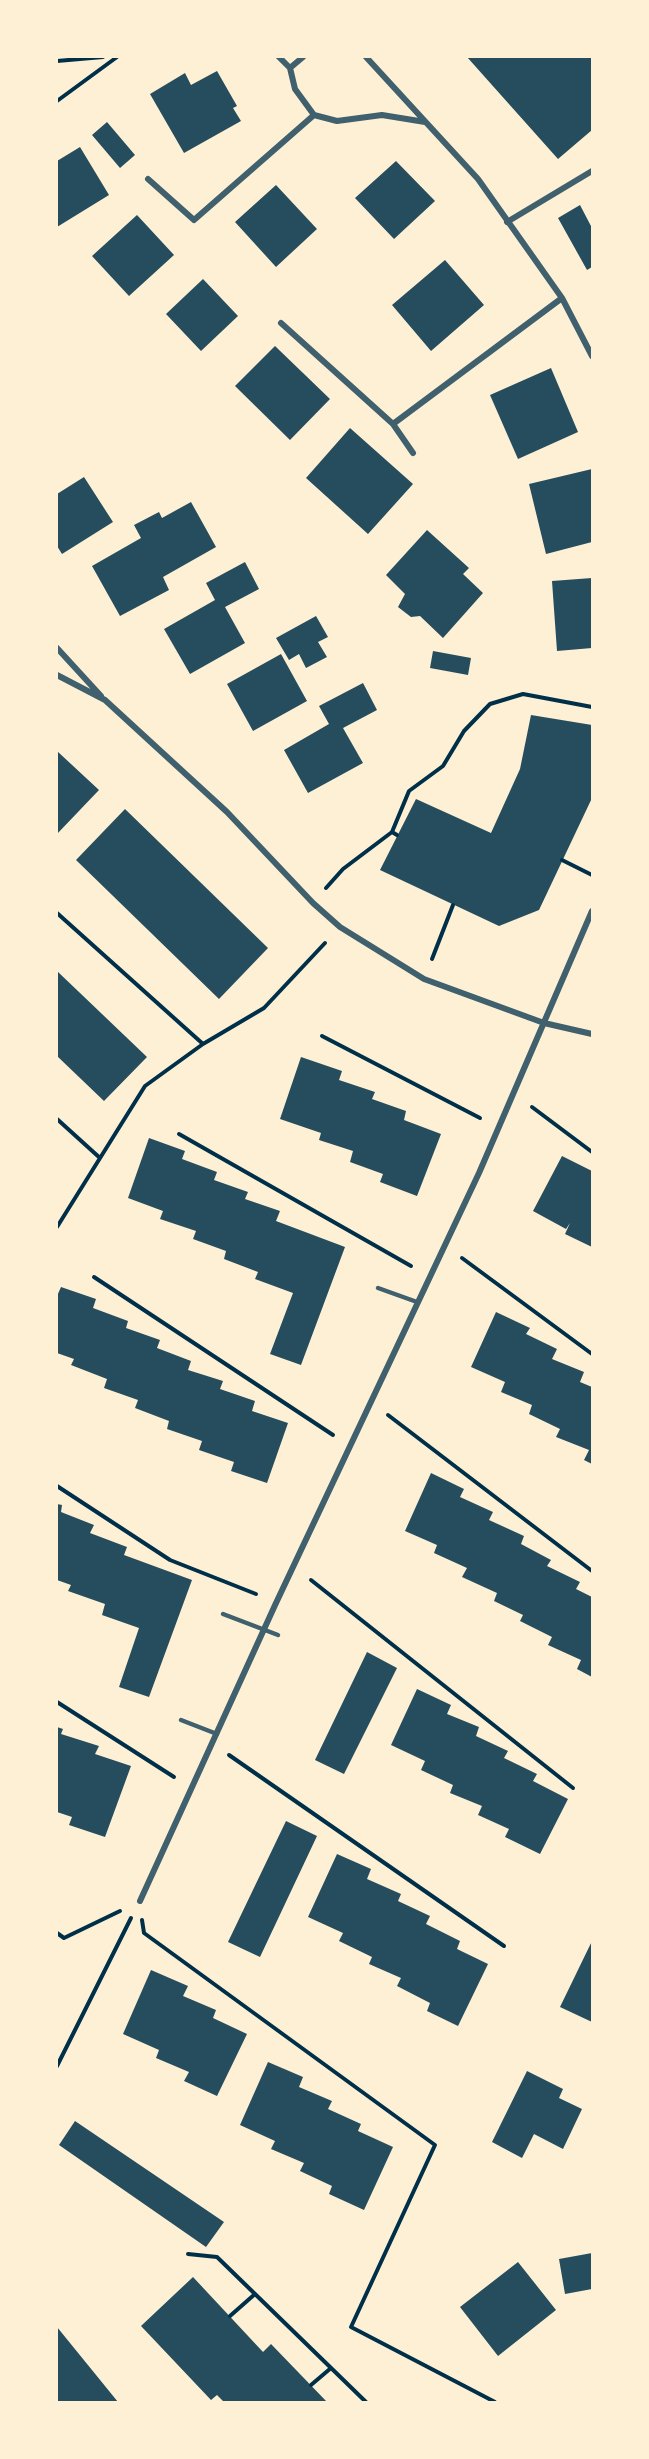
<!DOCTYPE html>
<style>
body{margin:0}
#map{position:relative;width:649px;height:2459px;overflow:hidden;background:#fdf0d5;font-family:"Noto Sans",sans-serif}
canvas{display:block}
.frame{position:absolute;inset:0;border:58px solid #fdf0d5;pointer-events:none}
</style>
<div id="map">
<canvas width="649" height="2459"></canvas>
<div class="frame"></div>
</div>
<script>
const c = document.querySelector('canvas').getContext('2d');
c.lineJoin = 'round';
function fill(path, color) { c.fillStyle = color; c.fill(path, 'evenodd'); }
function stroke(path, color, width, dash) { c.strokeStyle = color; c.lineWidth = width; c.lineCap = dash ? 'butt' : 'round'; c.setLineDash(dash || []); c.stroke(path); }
fill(new Path2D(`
 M467,57h125v73l-34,29z
 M217,71l20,35 -4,2 8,13 -57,32 -34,-59 35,-21 6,12z
 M107,122l28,33 -15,13 -28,-33z
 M80,147l29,48 -52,32v-66z
 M396,161l39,40 -41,38 -39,-41z
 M276,185l41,44 -41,38 -41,-45z
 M580,205l12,23v39l-5,3 -29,-52z
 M137,215l37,40 -45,41 -37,-40z
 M445,260l39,45 -53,46 -39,-46z
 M203,279l35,37 -37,35 -35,-37z
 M275,346l55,53 -40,41 -55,-54z
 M551,368l27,64 -60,27 -28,-64z
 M350,428l63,56 -45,50 -62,-56z
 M592,469v73l-46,12 -17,-70z
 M84,477l29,45 -51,32 -5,-8v-52z
 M191,502l25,45 -53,30 6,13 -49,26 -28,-50 49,-28 -7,-13 25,-13 3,6z
 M427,530l42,38 -6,6 20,19 -40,45 -23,-22 -9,1 -13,-10 7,-13 -19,-19z
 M245,562l14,27 -34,18 20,36 -55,31 -26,-45 51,-29 -9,-17z
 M592,578v70l-35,3 -5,-70z
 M316,616l12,21 -10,5 9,15 -21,11 -7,-14 -10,6 -13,-22z
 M433,651l38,7 -3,17 -38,-7z
 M281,654l26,47 -54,30 -26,-47z
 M363,683l14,27 -34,18 20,35 -55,30 -24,-43 45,-26 -10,-18z
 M531,715l61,10v73l-53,112 -40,16 -119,-56 36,-71 75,34 29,-64z
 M57,751l42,39 -42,44z
 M125,809l143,139 -49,51 -143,-139z
 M57,971l90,86 -43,44 -47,-45z
 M301,1057l41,14 -3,9 36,12 -3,7 34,12 -2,9 37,14 -24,62 -37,-14 3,-8 -33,-12 3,-11 -34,-11 2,-7 -41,-14z
 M149,1138l36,13 -3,8 35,13 -3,8 34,12 -3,7 35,12 -4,10 69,26 -44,118 -31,-11 23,-61 -38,-14 3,-7 -34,-13 2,-8 -33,-12 3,-8 -36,-12 3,-8 -35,-13z
 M562,1156l30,15v76l-27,-13 5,-11 -4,6 -33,-18z
 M61,1287l35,12 -3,9 35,13 -2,7 34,12 -3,8 34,13 -3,9 35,11 -3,8 35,12 -3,10 36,12 -21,60 -36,-12 3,-9 -35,-12 3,-9 -35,-12 2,-8 -34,-13 3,-8 -34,-12 3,-9 -36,-14 3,-6 -17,-6v-57z
 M496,1312l34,16 -4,6 31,15 -5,10 32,13 -4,10 12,5v77l-8,-4 5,-10 -33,-13 4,-8 -31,-15 3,-9 -31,-13 4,-10 -34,-15z
 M431,1473l33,16 -4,8 33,15 -4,8 35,16 -3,8 30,16 -4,6 33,16 -4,7 16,8v80l-15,-8 4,-9 -33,-15 4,-8 -32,-16 3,-6 -29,-14 3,-8 -35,-16 5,-9 -33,-15 3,-8 -32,-14z
 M57,1504l5,1 -1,7 33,13 -4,8 37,14 -3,8 68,25 -43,117 -30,-10 20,-59 -37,-13 3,-11 -37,-13 3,-6 -14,-5z
 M367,1652l30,16 -53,106 -29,-14z
 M417,1689l34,16 -4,9 32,13 -3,9 32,15 -4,7 33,16 -4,7 35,18 -28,55 -35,-17 4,-8 -31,-14 4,-9 -32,-13 3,-8 -32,-15 4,-9 -34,-16z
 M57,1727l6,2 -2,5 38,12 -4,8 36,12 -26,71 -36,-12 3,-8 -15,-5z
 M286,1821l31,15 -57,121 -32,-15z
 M337,1854l34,15 -4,10 34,15 -3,7 32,15 -4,8 34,17 -3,8 31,15 -30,62 -31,-15 3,-8 -33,-17 4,-8 -32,-14 3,-7 -33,-16 4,-8 -35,-16z
 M592,1941v81l-32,-15z
 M151,1970l37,16 -5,10 33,14 -3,8 34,16 -30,62 -33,-15 5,-9 -33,-14 3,-8 -36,-16z
 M268,2062l35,15 -4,10 33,14 -4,8 33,15 -3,7 35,16 -29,63 -35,-16 3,-8 -32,-15 4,-8 -33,-14 4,-8 -35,-16z
 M527,2071l36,18 -4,9 23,11 -19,40 -29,-15 -12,24 -30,-16z
 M75,2121l149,101 -18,25 -147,-102z
 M592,2253v36l-27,5 -6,-35z
 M518,2262l38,48 -58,46 -38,-49z
 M193,2277l70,75 8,-8 56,58h-103l-7,-7 -6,5 -70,-74z
 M57,2327l61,75h-61z`), '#264d5e');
stroke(new Path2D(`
 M57,61l46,-4
 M57,101l60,-44
 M392,832l5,3
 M562,860l30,15
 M326,888l17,-19 49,-37 17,-41 34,-25 21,-35 26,-27 33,-10 69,13
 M57,913l146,131
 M432,959l21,-54
 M322,1036l158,82
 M532,1107l60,45
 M57,1119l43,39
 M179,1134l232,132
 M57,1227l88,-141 58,-42 61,-36 61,-65
 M462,1258l130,96
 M94,1277l239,158
 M388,1415l204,156
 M57,1486l113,74 86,34
 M311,1580l262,208
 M57,1702l117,75
 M229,1755l275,191
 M142,1920l2,13 291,212 -84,182 144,75
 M57,1933l7,5 56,-27
 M57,2066l74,-148
 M188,2254l29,3 149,145
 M230,2316l25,-22
 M311,2385l20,-17`), '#003049', 4);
stroke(new Path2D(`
 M378,1288l39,14
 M223,1614l55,21
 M181,1720l36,14`), '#3f606c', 4.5);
stroke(new Path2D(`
 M279,57l11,11 5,21 19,26
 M366,57l112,122 84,119 30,58
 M290,68l13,-11
 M148,179l46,41 120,-105 23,6 45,-6 43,7
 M507,222l85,-51
 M281,323l112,101 169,-126
 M393,424l20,29
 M57,648l44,48
 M57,675l48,25 122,112 86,91 27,24 84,52 120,44 48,11
 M140,1901l136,-298 203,-430 113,-262`), '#3f606c', 6);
</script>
